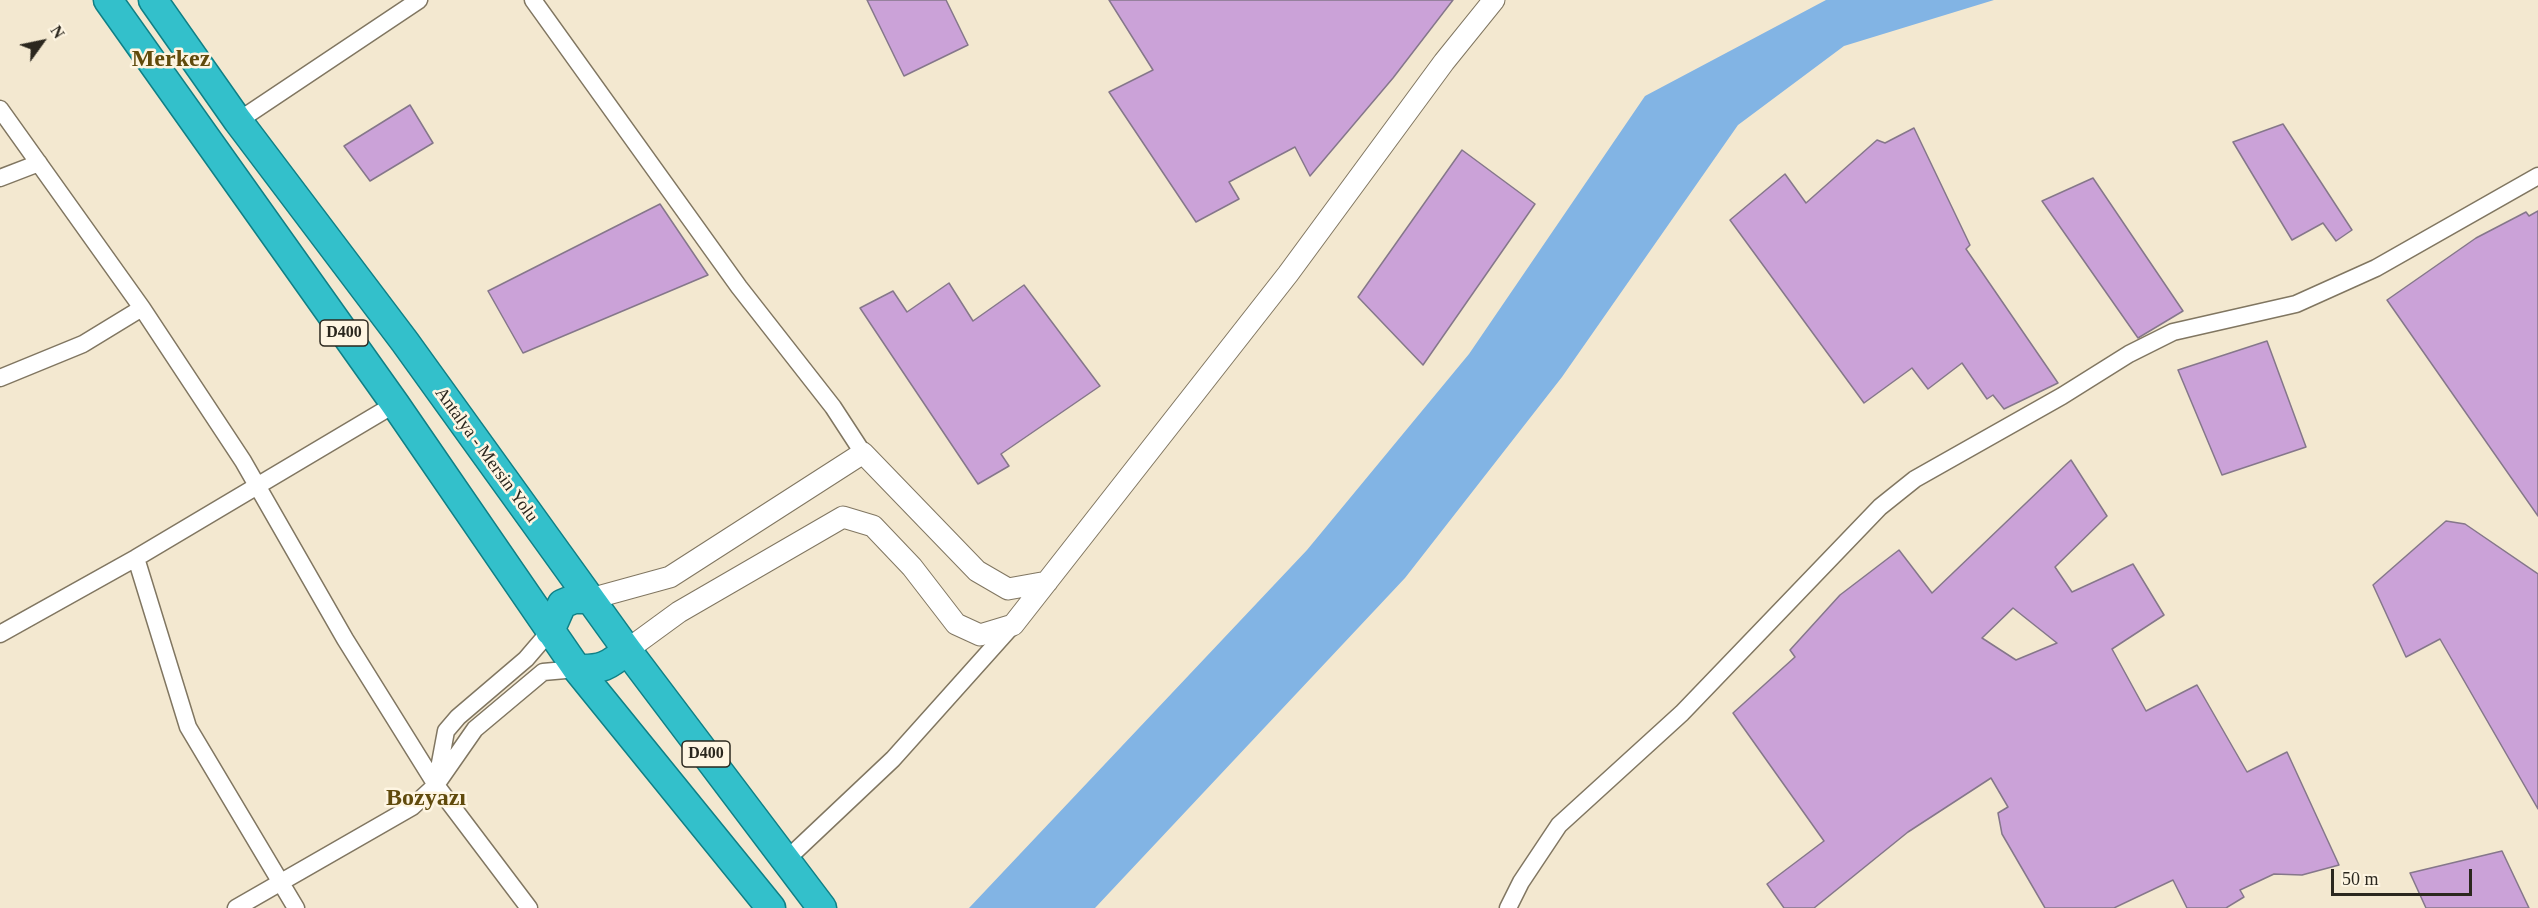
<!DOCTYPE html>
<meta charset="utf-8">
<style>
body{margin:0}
#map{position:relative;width:2538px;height:908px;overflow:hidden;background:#f3e8d0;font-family:"Times New Roman",serif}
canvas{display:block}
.north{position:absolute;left:12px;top:12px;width:60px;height:60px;-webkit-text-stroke:4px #fef5e2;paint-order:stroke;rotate:57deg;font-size:16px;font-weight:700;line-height:24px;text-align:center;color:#2b271e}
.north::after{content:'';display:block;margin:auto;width:21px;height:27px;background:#2b271e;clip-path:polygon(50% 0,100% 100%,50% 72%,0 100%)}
.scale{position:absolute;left:2331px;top:869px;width:141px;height:27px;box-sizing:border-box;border:3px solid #2b271e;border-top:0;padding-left:8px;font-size:18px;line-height:21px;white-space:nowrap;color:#2b271e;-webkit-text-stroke:4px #fef5e2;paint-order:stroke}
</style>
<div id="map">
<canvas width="2538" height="908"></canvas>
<div class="north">N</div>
<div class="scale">50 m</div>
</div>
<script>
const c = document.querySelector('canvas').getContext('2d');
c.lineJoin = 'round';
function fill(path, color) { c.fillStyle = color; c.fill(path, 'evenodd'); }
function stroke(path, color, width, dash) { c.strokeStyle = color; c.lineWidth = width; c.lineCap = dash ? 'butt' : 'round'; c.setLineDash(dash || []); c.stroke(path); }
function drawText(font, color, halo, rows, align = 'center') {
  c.font = font + ' "Times New Roman",serif'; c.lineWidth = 5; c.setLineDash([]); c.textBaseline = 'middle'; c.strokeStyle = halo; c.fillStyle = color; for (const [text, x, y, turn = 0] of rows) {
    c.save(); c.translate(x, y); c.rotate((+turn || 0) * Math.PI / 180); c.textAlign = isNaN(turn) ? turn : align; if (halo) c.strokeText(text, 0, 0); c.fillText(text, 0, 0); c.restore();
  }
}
fill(new Path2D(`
 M1826,0h168l-150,46 -106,79 -176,252 -157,201 -310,330h-126l338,-358 162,-196 176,-258z`), '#82b4e4');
const building = new Path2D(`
 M867,0h79l22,45 -64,31z
 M1109,0h344l-60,78 -83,98 -15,-29 -66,35 10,17 -43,23 -87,-130 44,-22z
 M410,105l23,38 -63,38 -26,-35z
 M2283,124l69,106 -16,11 -13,-18 -31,17 -59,-98z
 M1914,128l56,117 -4,4 92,134 -54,26 -11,-14 -6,4 -25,-36 -34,26 -16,-21 -48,35 -134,-183 55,-46 21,29 71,-63 8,3z
 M1462,150l73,54 -112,161 -65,-68z
 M2093,178l90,133 -45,27 -96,-137z
 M660,204l48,71 -185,78 -35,-62z
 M2538,211v305l-151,-216 89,-62 50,-26 3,4z
 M949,283l24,38 51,-36 76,101 -99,68 8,12 -31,18 -118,-176 33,-17 14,21z
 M2267,341l39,106 -84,28 -44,-105z
 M2071,460l36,56 -52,51 17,25 61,-28 31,51 -52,34 34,62 51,-26 50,87 40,-20 52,113 -37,10 -28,-1 -34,16 4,7 -18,11h-39l-14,-28 -59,28h-69l-43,-74 -4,-21 10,-6 -17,-29 -83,54 -94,76h-30l-17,-24 57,-43 -91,-128 62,-56 -5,-7 50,-55 59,-45 33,43zM2013,608l44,35 -41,17 -34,-22z
 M2446,521l19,3 73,50v235l-98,-170 -34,18 -33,-72z
 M2502,851l27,57h-103l-16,-35z`);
fill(building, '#cba2d8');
stroke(building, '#85778a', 1.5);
const minor = new Path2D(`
 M533,0l206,287 94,120 30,46
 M0,109l142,199 101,153 102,178 91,146 93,123
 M238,121l181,-121
 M0,178l39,-15
 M0,378l83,-34 59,-36
 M136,558l52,169 108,181
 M0,634l136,-76 259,-154
 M437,779l9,-48 12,-14 68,-58 24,-28
 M787,859l106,-100 120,-134
 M236,908l176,-101 24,-22 39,-56 68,-57 34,-3
 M1508,908l13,-26 38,-57 123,-112 198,-206 35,-28 147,-83 67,-42 44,-22 123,-28 80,-36 162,-92`);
const tertiary = new Path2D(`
 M590,599l80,-22 193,-124 114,118 31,18 39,-7
 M627,650l52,-38 164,-95 30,9 39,41 44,57 24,11 33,-10 275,-351 156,-212 50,-62`);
const trunk = new Path2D(`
 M108,0l287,404 182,265 194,239
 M153,0l85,121 167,221 222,308 195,258
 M550,631l12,-27 12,-5h16
 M577,669c24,1 32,-3 50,-19`);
stroke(minor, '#807661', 19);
stroke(tertiary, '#807661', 23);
stroke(trunk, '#0f8086', 31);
stroke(minor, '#fff', 16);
stroke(tertiary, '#fff', 21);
stroke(trunk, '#33c0cb', 28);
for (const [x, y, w] of [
 [344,333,48],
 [706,754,48]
]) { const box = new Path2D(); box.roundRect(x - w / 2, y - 13, w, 26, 4.5); c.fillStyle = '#fef5e2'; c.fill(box); stroke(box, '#2b271e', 1.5); }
drawText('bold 16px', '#2b271e', null, [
 ["D400",344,333],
 ["D400",706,754]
]);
drawText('18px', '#2b271e', '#fef5e2', [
 ["Antalya - Mersin Yolu",486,455,54]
]);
drawText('bold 24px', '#604a0c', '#fef5e2', [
 ["Merkez",171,60],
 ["Bozyazı",426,799]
]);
</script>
